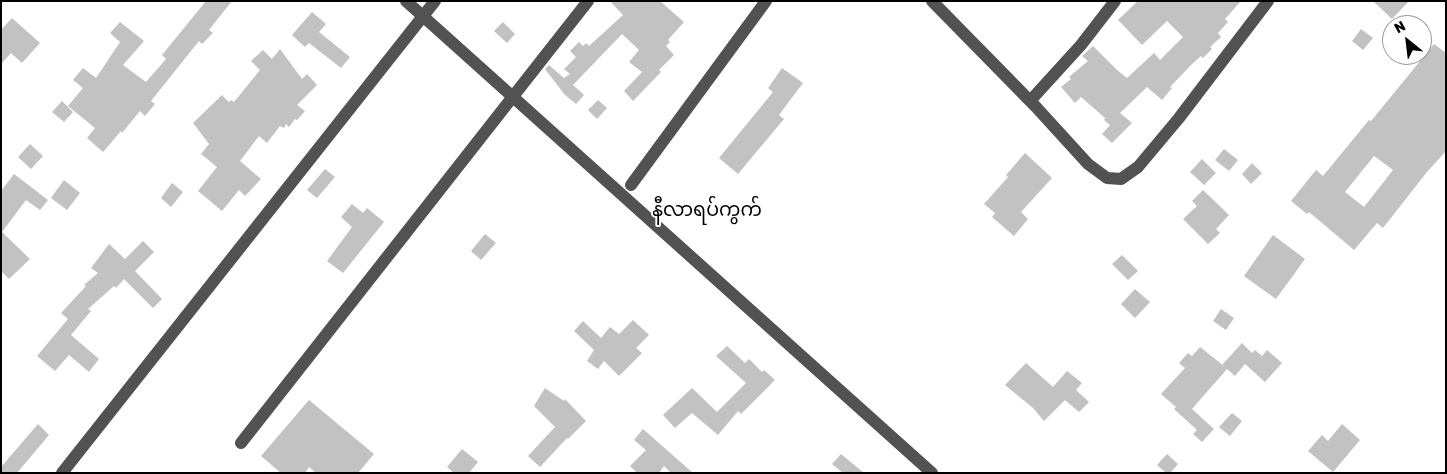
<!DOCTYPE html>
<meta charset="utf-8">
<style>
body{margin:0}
#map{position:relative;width:1447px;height:474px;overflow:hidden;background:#fff;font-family:Rubik,sans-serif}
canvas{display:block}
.frame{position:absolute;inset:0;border:2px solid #000;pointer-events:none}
.north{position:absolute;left:1382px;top:15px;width:50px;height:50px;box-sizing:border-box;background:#fff;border:1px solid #999;border-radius:50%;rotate:331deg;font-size:14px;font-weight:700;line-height:20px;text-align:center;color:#000}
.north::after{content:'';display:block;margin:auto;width:18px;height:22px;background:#000;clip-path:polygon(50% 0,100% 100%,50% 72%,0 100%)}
</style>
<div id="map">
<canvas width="1447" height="474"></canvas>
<div class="frame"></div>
<div class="north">N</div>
</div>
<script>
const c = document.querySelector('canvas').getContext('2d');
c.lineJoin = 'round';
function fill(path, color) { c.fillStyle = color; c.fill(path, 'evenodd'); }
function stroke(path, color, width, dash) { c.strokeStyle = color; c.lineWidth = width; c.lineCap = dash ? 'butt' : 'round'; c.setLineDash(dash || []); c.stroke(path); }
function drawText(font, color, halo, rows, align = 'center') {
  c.font = font + ' Rubik,"Noto Sans Myanmar",sans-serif'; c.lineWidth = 4; c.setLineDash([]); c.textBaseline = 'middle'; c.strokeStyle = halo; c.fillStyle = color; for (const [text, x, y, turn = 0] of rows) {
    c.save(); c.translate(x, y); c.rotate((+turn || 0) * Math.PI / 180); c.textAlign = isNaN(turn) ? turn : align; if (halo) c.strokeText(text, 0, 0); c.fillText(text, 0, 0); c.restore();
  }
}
fill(new Path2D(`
 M206,1h26l-23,29 4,3 -11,11 -3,-3 -48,60 4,3 -10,12 -5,-5 -18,22 -1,-2 -18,21 -16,-14 8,-10 -27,-22 15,-18 -10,-8 10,-12 13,10 24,-36 -10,-9 10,-11 24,19 -21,24 23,17 20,-23 -4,-4z
 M610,1h50l24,21 -16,18 2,2 -4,4 8,9 -15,15 2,2 -28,29 -9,-10 18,-19 -13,-10 10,-12 -17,-16 -49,51 11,10 -8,9 -11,-9 -20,-26 4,-4 15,13 6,-4 -6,-5 12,-12 -6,-6 9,-9 4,4 3,-3 3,3 34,-31z
 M1138,1h103l-16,18 3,3 -10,11 3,4 -11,10 2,2 -9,9 -2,-2 -9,8 -22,23 2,1 -10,12 -15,-13 -27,26 12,10 -20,20 -10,-9 8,-9 -6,-5 1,-2 -24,-21 -6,6 -14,-16 10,-8 -2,-2 19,-16 -6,-5 11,-10 24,24 10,8 27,-25 6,7 23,-23 -16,-16 -25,24 -24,-25z
 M1373,1h36l-17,18z
 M312,12l14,12 -7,8 31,25 -9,11 -32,-25 -4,4 -13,-12z
 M12,18l28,25 -18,20 -11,-10 -10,11v-34z
 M503,22l12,12 -8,9 -13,-12z
 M1361,29l12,9 -10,12 -11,-9z
 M1434,44l12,9v98l-19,21 -44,56 -6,-5 -23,27 -45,-38 -2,2 -16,-13 25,-31 7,6 46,-56 2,1zM1374,156l19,14 -29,37 -19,-15z
 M280,49l22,30 5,-5 10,11 -20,20 8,6 -8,9 -2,-1 -6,8 -3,-3 -2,4 -4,-2 -13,17 -8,-7 -19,25 21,18 -16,17 -6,-6 -17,21 -24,-20 19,-24 -16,-13 8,-10 -16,-21 29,-28 7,7 2,-2 3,2 26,-32 -9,-9 12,-11 9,9z
 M782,68l21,15 -24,32 5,4 -46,55 -19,-16 54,-66 -5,-4z
 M598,100l9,8 -10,11 -9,-9z
 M62,101l11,11 -9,10 -12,-10z
 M30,144l13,12 -12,13 -13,-12z
 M1224,149l14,11 -9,11 -14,-11z
 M1025,153l27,25 -31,34 7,7 -14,17 -22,-19 3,-4 -11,-9 24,-27 -2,-2z
 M1202,159l14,14 -12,12 -14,-13z
 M1252,163l10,10 -11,11 -9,-10z
 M325,169l10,8 -18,21 -10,-8z
 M14,174l34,26 -8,10 -14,-10 -24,32 28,27 -21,20 -8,-8v-80z
 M64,180l16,13 -13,17 -16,-12z
 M172,183l11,9 -12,15 -10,-9z
 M1203,190l26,25 -13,14 4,4 -12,11 -25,-25 14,-13 -5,-5z
 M352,204l11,9 4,-5 17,14 -41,51 -16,-12 25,-34 -11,-10z
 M485,234l11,9 -15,17 -10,-9z
 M1273,235l32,24 -29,40 -32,-23z
 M143,241l11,11 -19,19 27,28 -9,9 -29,-29 -8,9 -2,-2 -26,23 3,2 -20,24 28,24 -10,13 -20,-17 -14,16 -18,-15 31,-37 -7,-6 25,-27 -2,-1 14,-12 -7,-5 18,-24 16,15z
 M1122,255l16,16 -10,9 -16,-16z
 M1135,289l15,13 -15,16 -14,-14z
 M1221,309l13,9 -8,12 -13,-9z
 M633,320l16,15 -13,13 6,5 -23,23 -15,-15 -6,8 -11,-8 7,-11 -20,-19 9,-10 18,17 9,-11 9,7z
 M1242,343l10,10 3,-3 7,6 5,-6 15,13 -17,19 -20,-18 -10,12 -8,-7 -35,40 22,20 -12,13 -9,-8 4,-4 -23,-21 2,-2 -15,-13 24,-26 -6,-5 9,-10 4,3 8,-9 24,19 -2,-1z
 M727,346l18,17 4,-4 13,13 2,-2 11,10 -34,34 -3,-3 -20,24 -26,-22 -17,15 -12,-13 29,-27 25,24 29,-29 -30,-27z
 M1026,363l27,24 14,-16 15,12 -6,7 13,12 -10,10 -14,-12 -21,21 -11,-13 -28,-23z
 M545,388l19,13 1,-2 21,22 -18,18 -1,-1 -27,29 -12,-11 27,-29 -21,-21z
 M309,400l65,54 -16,19h-42l-7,-6 -4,6h-24l-20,-17z
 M1232,413l10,8 -12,15 -11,-9z
 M38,424l11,11 -32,38h-16v-6z
 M1342,424l18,16 -27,32 -25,-21 14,-16 6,6z
 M643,429l50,44h-22l-7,-7 -5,7h-22l-7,-7 16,-16 -12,-10z
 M462,449l16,13 -9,11h-15l-7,-6z
 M841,454l23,19h-21l-11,-9z
 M1167,454l11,10 -8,9h-4l-9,-8z`), '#c2c2c2');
stroke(new Path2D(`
 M406,1l526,472
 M932,1l104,106 52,57 19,14 14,1 17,-12 41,-49 89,-117
 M1030,101l51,-56 34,-44
 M631,185l135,-184
 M241,443l347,-442
 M62,473l373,-472`), '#525252', 12);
drawText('19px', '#000', '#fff', [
 ["နီလာရပ်ကွက်",707,211]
]);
</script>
